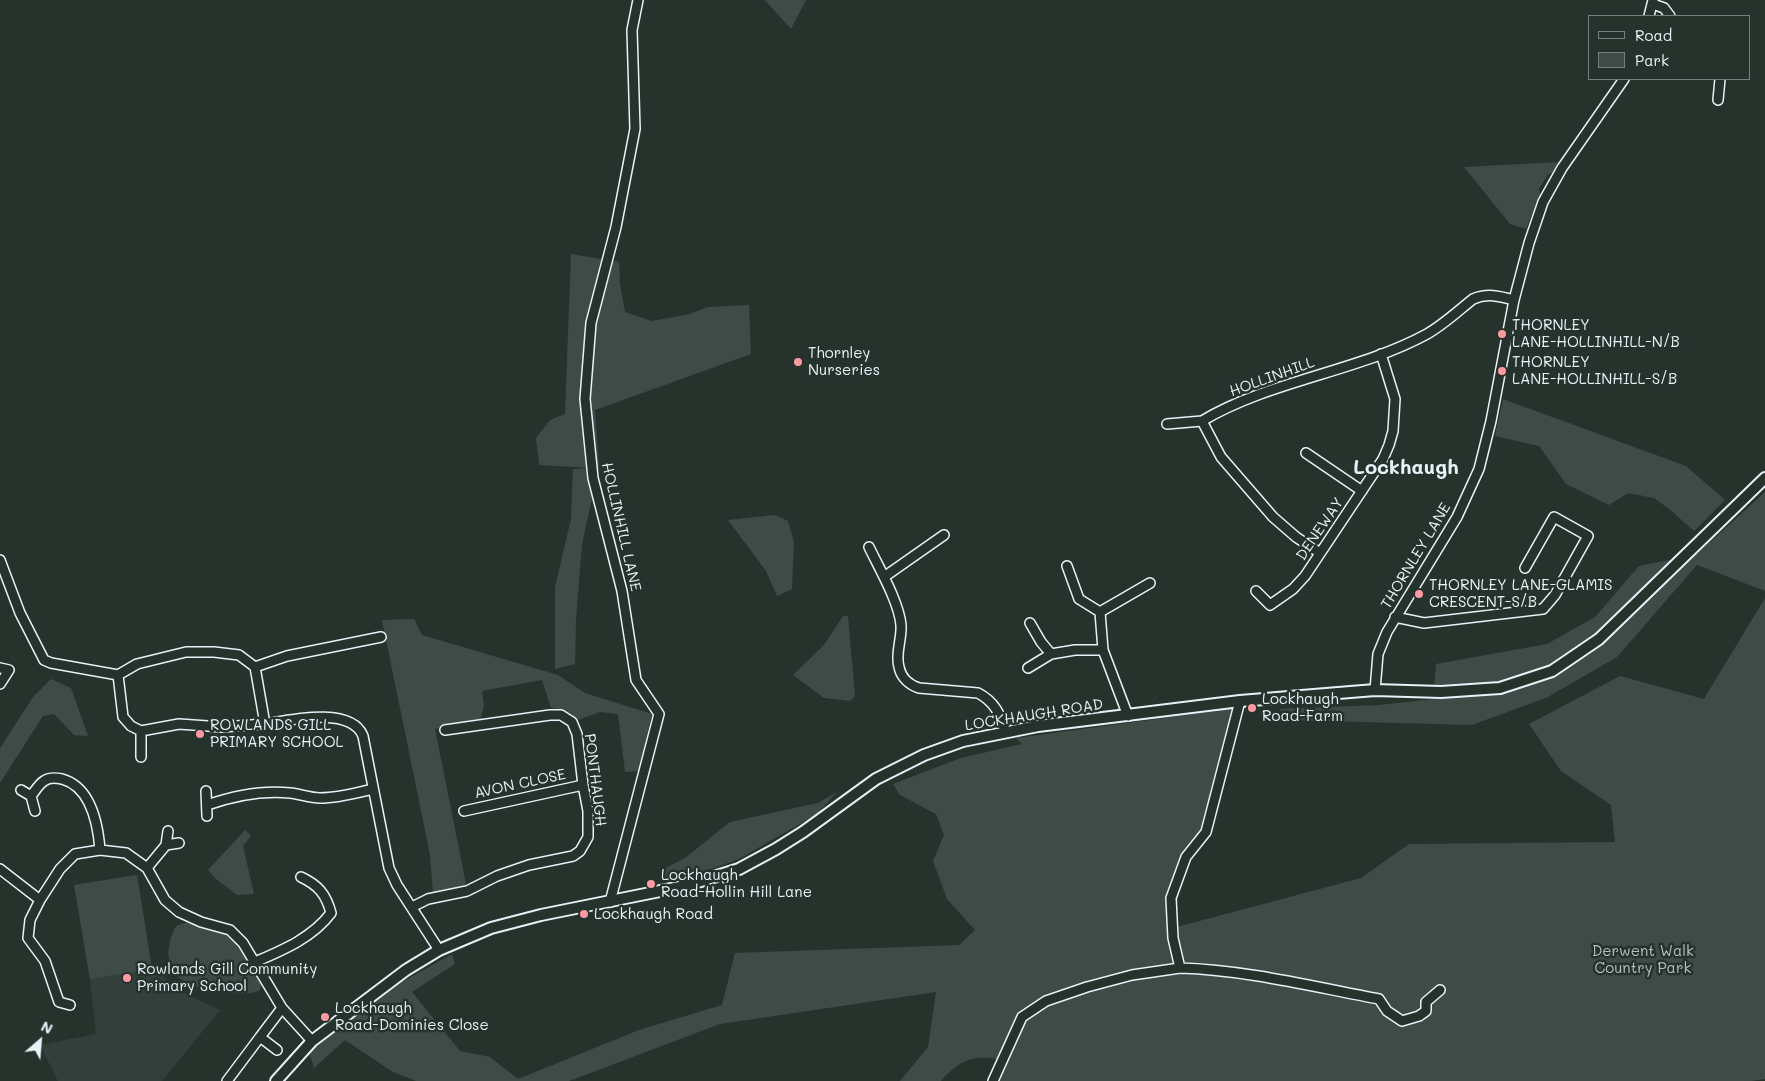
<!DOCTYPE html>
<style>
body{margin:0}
#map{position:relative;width:1765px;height:1081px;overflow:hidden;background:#26332d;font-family:Mali,sans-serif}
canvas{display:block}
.legend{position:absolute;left:1588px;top:15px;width:162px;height:65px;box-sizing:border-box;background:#26332d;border:1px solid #747f7e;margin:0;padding:6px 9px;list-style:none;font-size:15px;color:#e8f1f8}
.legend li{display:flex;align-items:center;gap:10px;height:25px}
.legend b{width:25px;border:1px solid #747f7e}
.north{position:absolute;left:15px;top:1016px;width:50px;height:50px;-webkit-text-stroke:4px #26332d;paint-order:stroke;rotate:27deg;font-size:14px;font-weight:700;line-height:20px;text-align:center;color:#e8f1f8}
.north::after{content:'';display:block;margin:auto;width:18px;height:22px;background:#e8f1f8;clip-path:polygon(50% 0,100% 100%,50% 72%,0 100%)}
</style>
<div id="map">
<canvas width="1765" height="1081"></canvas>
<ul class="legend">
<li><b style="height:6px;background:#26332d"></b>Road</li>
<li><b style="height:14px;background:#3e4b47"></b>Park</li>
</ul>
<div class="north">N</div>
</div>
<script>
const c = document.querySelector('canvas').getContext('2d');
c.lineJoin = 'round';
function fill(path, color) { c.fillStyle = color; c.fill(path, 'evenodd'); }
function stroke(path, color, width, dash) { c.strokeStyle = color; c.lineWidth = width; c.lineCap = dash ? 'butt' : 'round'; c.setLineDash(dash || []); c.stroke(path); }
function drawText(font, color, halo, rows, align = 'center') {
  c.font = font + ' Mali,sans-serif'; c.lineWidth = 5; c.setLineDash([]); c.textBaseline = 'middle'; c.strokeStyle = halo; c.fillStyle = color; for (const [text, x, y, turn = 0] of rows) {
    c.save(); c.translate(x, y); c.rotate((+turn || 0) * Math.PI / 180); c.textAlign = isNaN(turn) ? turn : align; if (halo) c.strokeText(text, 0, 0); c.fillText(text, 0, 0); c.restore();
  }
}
fill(new Path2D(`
 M137,875l15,94 11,7 12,13 45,21 -58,71h-104l-18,-36 56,-11 -6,-55 -16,-94z`), '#333f3a');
fill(new Path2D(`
 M765,0h41l-15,29z
 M1558,162l-6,11 -4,1 -9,15 1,5 -14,35 -16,-5 -46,-57z
 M571,254l48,8 1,22 5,28 27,9 38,-7 18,-7 41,-2 2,49 -156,56 4,57 -17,77 -6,75 -1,45 -20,5v-82l16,-68 2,-50 19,-1 -53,-3 -3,-27 14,-18 15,-6z
 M1503,399l183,67 39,34 -31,31 -25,-22 -15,-11 -26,-5 -19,12 -43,-21 -27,-38 -44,-10z
 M1765,492v99l-68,-26 -80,92 -69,40 -76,28 -186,-5 -6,-11 99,-4 54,-6 3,-35 111,-20 48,-27 44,-51 30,-6 19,2z
 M775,515l13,6 6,21 -2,47 -15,7 -11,-25 -38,-51z
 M1765,598v481l-14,2h-758l8,-21c-26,-7 -43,1 -60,21h-41l28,-34 8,-55 -216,32 -151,57h-153l-23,-9 -48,-32 -31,28 -5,-16 91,-69 52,-29 3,10 -43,28 48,59 30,6 28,22 121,-49 83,-25 13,-52 224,-8 16,-15 -28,-31 -14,-38 11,-26 -8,-21 -36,-19 -7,-11 68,-26 61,-14 -6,-6 222,-30 -32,124 -20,26 -15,40 2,30 188,-50 48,-34 206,-2 -4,-37 -50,-34 -32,-47 91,-48 84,23z
 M843,616h5l7,80 -5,5 -26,-3 -31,-23 31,-30z
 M414,619l8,16 136,40 27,18 67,21 -13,57 -14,1 -7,-58 -18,-2 -22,8c-7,-9 -17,-11 -27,-12l-9,-28 -60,11 2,15 -4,15 -45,8 31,155 -16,8 -17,1 -3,-38 -48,-235z
 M51,679l20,9 17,48 -14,-1 -20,-21 -11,2 -43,67v-35l33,-51z
 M837,792l-20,22 -78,45 -55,20 -22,2 -2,-10 25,-13 45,-36 88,-19z
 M245,830l6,6 -8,10 11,48 -17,1 -21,-16 -8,-9z
 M137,875l15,94 -62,10 -16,-94z
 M187,922l40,13 9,7 25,43 -1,5c-11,6 -27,3 -39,1 -11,-2 -23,-3 -34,-8 -23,-12 -22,-37 -11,-57z`), '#3e4b47');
const minor = new Path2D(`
 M1653,4l11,4 6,8
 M1649,16l4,-16
 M1718,100l2,-21
 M1167,424l35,-3
 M1306,453l56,38
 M869,547c10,21 30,55 32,78 1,14 -6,29 -2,42 2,11 11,18 20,21l59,5c17,9 22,21 27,38
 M1320,553l-24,-16 -23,-20 -52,-60 -19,-36c69,-41 155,-49 225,-87 16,-9 31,-23 46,-35 14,-6 26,-3 41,1
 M0,560l20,53 24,47 7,3 67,12
 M1067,566l12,33 21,13
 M884,577l60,-42
 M1256,591l14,14 23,-16 12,-13 78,-117 6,-14 4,-14 2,-32 -14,-45
 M1395,617l29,6 119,-14 12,-14 33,-59 -34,-19 -29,51
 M1030,623l11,19 10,12 24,-4h28l25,66
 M1103,650l-3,-38 50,-29
 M255,667l32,-11 94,-19
 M0,668l9,2 -9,14
 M1028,668l23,-14
 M118,675l19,-11 49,-12h28l25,3 16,12 10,57c25,-4 86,-18 98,12l26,132 8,17 42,65
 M118,675l5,42 8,9 10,5 38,-7 43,3 43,-3
 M1375,690l3,-36 9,-22 70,-115 22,-48 12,-48 23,-121 15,-57 14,-41 19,-34 62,-89
 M141,731v26
 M21,790l10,6
 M206,791l1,25
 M207,805c26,-9 55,-15 83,-12 10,1 20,5 30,5 18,0 36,-5 53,-9
 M35,811l-4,-15c4,-5 8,-12 13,-15 5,-4 13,-3 18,-2 29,8 36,45 38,71
 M464,811l119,-26
 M166,845l13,-2
 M147,868l18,32 14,12 22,10 29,8 13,13 39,65 30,33
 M0,869l40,31
 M610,902l49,-188 -23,-34 -14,-89 -29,-113 -8,-79 6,-76 25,-96 19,-98 -3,-99 6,-30
 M412,907l16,-8 39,-8 30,-15 32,-11 44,-9 7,-5 8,-14v-26l-5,-26 -6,-51 -5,-12 -11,-7h-11l-105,15
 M255,962c28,-12 57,-24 76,-49 -5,-19 -13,-28 -30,-36
 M1180,968c67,2 134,19 199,31l8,12 15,10 17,-5 7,-5v-9l14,-12
 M70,1005l-11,-3 -14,-41 -17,-23 2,-18 10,-20 20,-31 15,-15 25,-4 26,3 21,15 19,-23 2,-14
 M260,1037l22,-29
 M227,1081l33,-44 17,13
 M993,1081l29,-64 24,-16 41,-14 45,-12 48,-7 -7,-30 -2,-40 15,-41 20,-25 34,-131`);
const major = new Path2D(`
 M276,1081l36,-40 94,-71 33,-20 52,-22 50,-13 144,-29 54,-17 37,-20 27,-17 73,-53 48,-24 39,-14 75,-15 202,-25 135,-11 66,2 59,-4 52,-17 47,-32 166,-161`);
stroke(minor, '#e8f1f8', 12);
stroke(major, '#e8f1f8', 14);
stroke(minor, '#26332d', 9);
stroke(major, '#26332d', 10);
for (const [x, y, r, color] of [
 [1502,334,5,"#ff9aa2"],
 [798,362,5,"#ff9aa2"],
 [1502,371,5,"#ff9aa2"],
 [1419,594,5,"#ff9aa2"],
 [1252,708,5,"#ff9aa2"],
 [200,734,5,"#ff9aa2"],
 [651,884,5,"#ff9aa2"],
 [584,914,5,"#ff9aa2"],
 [127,978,5,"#ff9aa2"],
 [325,1017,5,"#ff9aa2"]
]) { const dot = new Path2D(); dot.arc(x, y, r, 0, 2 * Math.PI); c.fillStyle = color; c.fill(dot); stroke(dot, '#26332d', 2); }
drawText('15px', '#e8f1f8', '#26332d', [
 ["THORNLEY",1512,325],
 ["LANE-HOLLINHILL-N/B",1512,342],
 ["Thornley",808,353],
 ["Nurseries",808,370],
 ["THORNLEY",1512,362],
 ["LANE-HOLLINHILL-S/B",1512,379],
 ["THORNLEY LANE-GLAMIS",1429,585],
 ["CRESCENT-S/B",1429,602],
 ["Lockhaugh",1262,699],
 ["Road-Farm",1262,716],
 ["ROWLANDS GILL",210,725],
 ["PRIMARY SCHOOL",210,742],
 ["Lockhaugh",661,875],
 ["Road-Hollin Hill Lane",661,892],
 ["Lockhaugh Road",594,914],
 ["Rowlands Gill Community",137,969],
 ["Primary School",137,986],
 ["Lockhaugh",335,1008],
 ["Road-Dominies Close",335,1025]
], 'left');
drawText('15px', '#e8f1f8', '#26332d', [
 ["HOLLINHILL",1272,377,-20],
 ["HOLLINHILL LANE",621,527,77],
 ["DENEWAY",1320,529,-56],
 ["THORNLEY LANE",1416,556,-59],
 ["LOCKHAUGH ROAD",1034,715,-9],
 ["PONTHAUGH",595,780,83],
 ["AVON CLOSE",520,784,-12]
]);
drawText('15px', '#b5bfc3', '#26332d', [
 ["Derwent Walk",1643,951],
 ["Country Park",1643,968]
]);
drawText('bold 20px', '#e8f1f8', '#26332d', [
 ["Lockhaugh",1406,468]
]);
</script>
